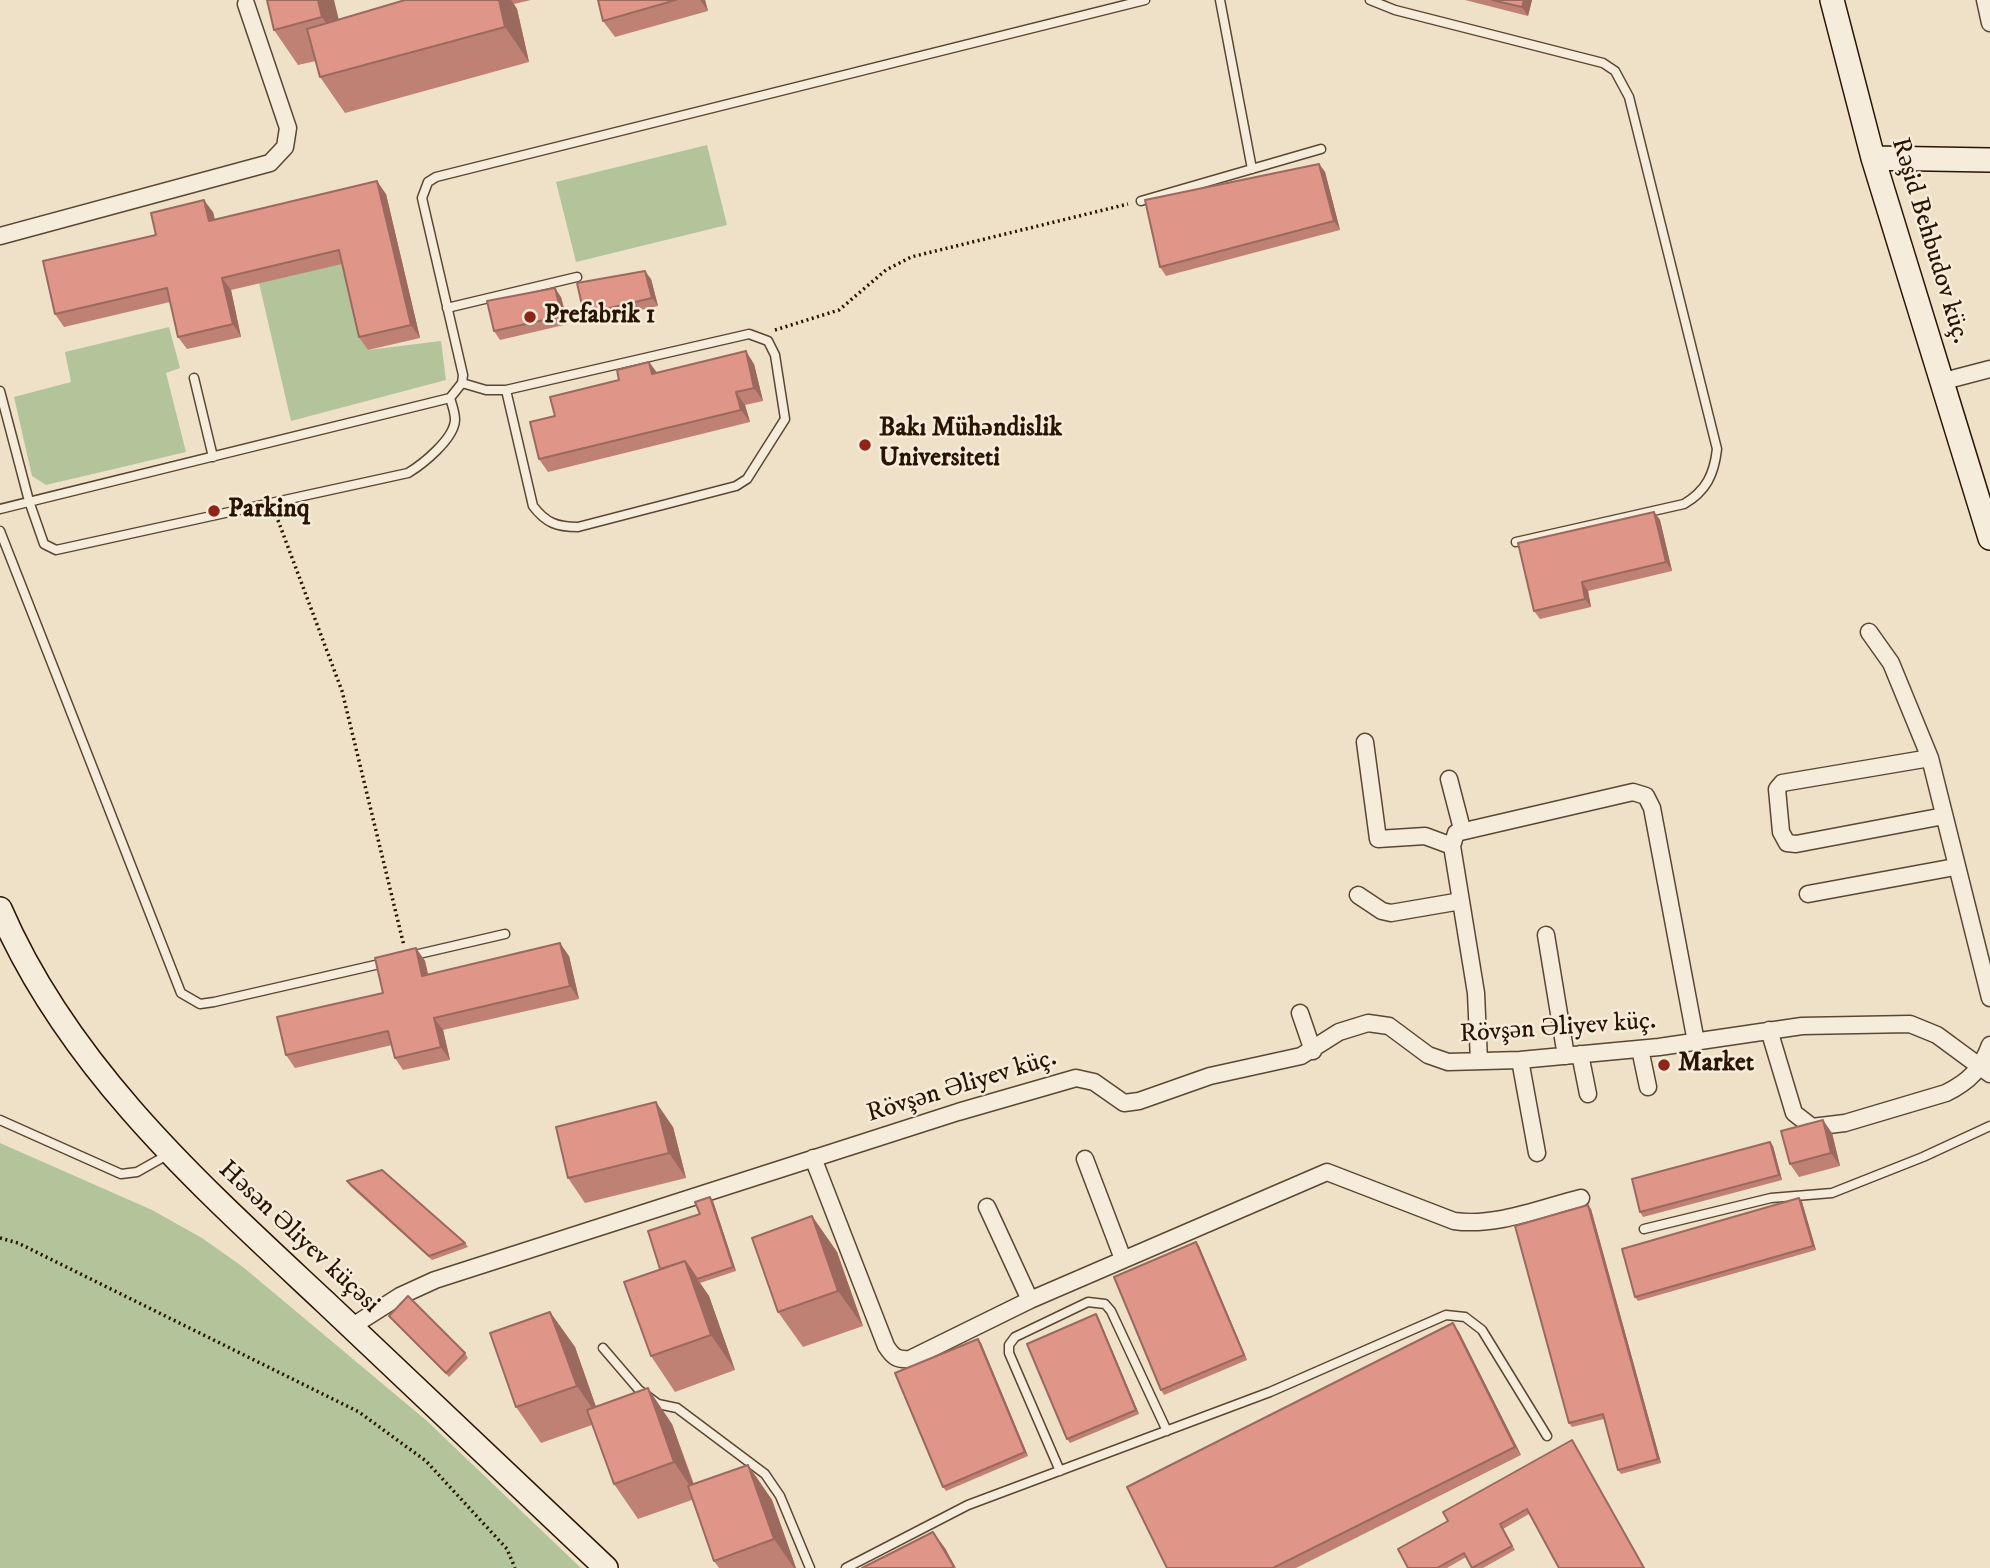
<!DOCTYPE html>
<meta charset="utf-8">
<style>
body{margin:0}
canvas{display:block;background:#efe1c8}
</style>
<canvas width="1990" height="1568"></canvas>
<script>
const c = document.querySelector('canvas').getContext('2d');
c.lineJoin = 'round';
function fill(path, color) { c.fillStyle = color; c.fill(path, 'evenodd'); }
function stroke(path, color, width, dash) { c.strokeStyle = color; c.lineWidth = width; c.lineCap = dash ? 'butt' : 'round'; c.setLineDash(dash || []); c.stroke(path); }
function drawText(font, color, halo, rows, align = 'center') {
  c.font = font + ' "IM FELL DW Pica",serif'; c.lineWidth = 5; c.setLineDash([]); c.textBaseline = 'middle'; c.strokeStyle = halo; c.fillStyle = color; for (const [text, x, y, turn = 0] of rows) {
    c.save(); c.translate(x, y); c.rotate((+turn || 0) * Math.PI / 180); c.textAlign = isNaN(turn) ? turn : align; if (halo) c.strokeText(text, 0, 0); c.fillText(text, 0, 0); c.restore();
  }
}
fill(new Path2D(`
 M707,145l20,80 -151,37 -20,-80z
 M348,262l20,88 73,-9 5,39 -155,41 -32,-138z
 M169,327l11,41 -14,5 20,79 -140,33 -14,-9 -18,-79 57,-15 -6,-30z
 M0,1143l152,67 50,28 41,29 184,154 154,147h-581z`), '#b3c49b');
const lane = new Path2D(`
 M1220,0l32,169
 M1370,0l25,10 208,53 12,8 14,26 88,352c-3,26 -11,42 -33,55l-168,38
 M1141,201l180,-52
 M447,308l130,-31
 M194,378l19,79
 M462,383l24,7h20l243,-56 19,7 7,14 10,64 -38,60 -11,7 -158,41c-21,0 -32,-4 -45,-21l-27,-116
 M0,391l29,110 15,43 12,6 352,-77c15,-9 46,-34 47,-53 0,-8 -3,-15 -5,-22
 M0,509l450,-111 12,-15 1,-8 -41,-177 6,-16 8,-5 709,-177
 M0,531l181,462 19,11 14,-2 170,-39
 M410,956l95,-22
 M0,1120l121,54 16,-2 32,-18
 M1644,1229l127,-31 61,-5 91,-36 67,-31
 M603,1348l36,42 19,14 19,4 88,66 15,22 30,72
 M1060,1471l-51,-118v-8l6,-8 73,-35 17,2 6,7 56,120
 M846,1568l122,-63 302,-113 176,-77 19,2 17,13 65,106`);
const street = new Path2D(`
 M1985,0l5,23
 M0,236l270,-73 15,-16 3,-19 -42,-124
 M1944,381l46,-12
 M1869,632l22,31 39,95 60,240
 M1365,742l13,97 47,-3 27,10
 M1930,758l-148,25 -5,6 4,43 6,11 9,1 148,-28
 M1449,779l13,50
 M1808,894l147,-27
 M1358,895l24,16 9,2 70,-12
 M1546,935l20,121
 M1300,1013l13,38
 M1769,1030l25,83 18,14 33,-4 101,-30c24,-12 35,-24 44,-48
 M1640,1049l8,38
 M1580,1054l8,40
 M1520,1060l17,93
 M1479,1061l-3,-68 -24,-147 4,-13 177,-41 13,4 6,12 44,234
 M813,1158l73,188c7,11 11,14 24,13l120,-59 297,-128 127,49c42,6 87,-13 127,-23
 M1085,1159l38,100
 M987,1207l43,93
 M351,1327l49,-31 35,-16 523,-168 118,-34 18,4 30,21 15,-2 71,-25 91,-20 38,-24 29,-9 21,3 39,29 20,7 72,-2 139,-13 143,-21 108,-2 27,11 53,39`);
const secondary = new Path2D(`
 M1832,0l41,158 117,380
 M1873,158l117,2
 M0,909c69,160 200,276 325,393 93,89 187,177 281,266`);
stroke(lane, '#5a4732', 11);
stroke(street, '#5a4732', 19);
stroke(secondary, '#291400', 26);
stroke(new Path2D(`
 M775,330l64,-20 47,-40 25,-13 217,-53
 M276,515l66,176 62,255
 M0,1238l18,5 341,169 67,49 81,88 8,19`), '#291400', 3.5, [2, 3.5]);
stroke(lane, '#f5ecdb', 8);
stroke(street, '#f5ecdb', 16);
stroke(secondary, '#f5ecdb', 23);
fill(new Path2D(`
 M267,0l72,20 66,-20h126l-17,4 3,5 12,53 -184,51 -25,-36 -4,-16 -18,4 -24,-35z
 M598,0h107l3,11 -93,26 -12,-16z
 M1465,0h67l-4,16z
 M1319,164l6,8 15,58 -174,46 -6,-9z
 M386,194l34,144 -52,12 -9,-13 -17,-73 -111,26 10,47 -54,12 -9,-12 -8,-35 -106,25 -9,-13 101,-79 57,-23 2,8z
 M651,279l7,27 -68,16 -6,-8z
 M561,297l7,27 -68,16 -6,-9z
 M649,362l8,11 97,-9 9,37 -18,4 5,17 -202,50 -9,-13 16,-43z
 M1654,512l6,8 12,51 -84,20 3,16 -51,12 -6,-8z
 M416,948l9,13 3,13 141,-18 10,43 -136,31 7,30 -47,10 -8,-12 -3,-13 -97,23 -9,-13 97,-62z
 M673,1127l13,51 -101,25 -17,-25z
 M1832,1133l8,33 -41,11 -9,-13z
 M1770,1142l3,4 9,34 -139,37 -3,-5z
 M347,1181l118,62 3,4 -36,13 -82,-74z
 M710,1197l3,4 23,70 -36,12 9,13 26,74 -60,22 -24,-36 49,-142z
 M1799,1198l3,4 14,48 -178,51 -3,-4z
 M1591,1209l70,254 -40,11 -3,-4 -14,-51 -32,8 -3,-4z
 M812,1216l25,36 26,74 -60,21 -25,-35z
 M1199,1246l48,114 -83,35 -3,-5z
 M550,1312l25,35 21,60 76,17 22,60 54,-19 24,35 24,68h-77l-5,-7 -22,-61 -54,19 -24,-35 -22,-59 -51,18 -25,-36z
 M1096,1314l3,5 40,95 -69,29 -3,-4z
 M389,1316l76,37 3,5 -19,19z
 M1459,1332l62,123 -225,113h-129z
 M981,1343l47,113 -82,35 -3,-4z
 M1572,1440l3,4 -46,70 -26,15 12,21 -32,18h-11l-6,-11 -19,11h-39l40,-47z`), '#c08175');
fill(new Path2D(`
 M318,0h16l13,53 -25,-36z
 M499,0h12l6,9 12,53 -24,-35z
 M700,0h5l3,11z
 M1524,0h8l-4,16 -6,-9z
 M1319,164l6,8 15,58 -6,-9z
 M377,181l9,13 34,144 -9,-13z
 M204,200l9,12 5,22 -9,-13z
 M645,271l6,8 7,27 -6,-8z
 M222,278l9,12 10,47 -8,-13z
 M555,288l6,9 7,27 -6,-8z
 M746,351l8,13 9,37 -9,-13z
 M649,362l9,12h-6z
 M736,392l9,13 5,17 -9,-12z
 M1654,512l6,8 12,51 -6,-9z
 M1582,582l6,9 3,16 -6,-8z
 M560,943l9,13 10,43 -9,-13z
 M416,948l9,13 6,27 -9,-12z
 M434,1018l9,12 7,30 -9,-13z
 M656,1102l17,25 13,51 -17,-25z
 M1823,1120l9,13 8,33 -9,-13z
 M1770,1142l3,4 9,34 -3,-5z
 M710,1197l3,4 23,70 -3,-4z
 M1799,1198l3,4 14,48 -3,-4z
 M1588,1205l3,4 70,254 -3,-4z
 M812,1216l25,36 26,74 -25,-35z
 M1196,1242l3,4 48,114 -3,-5z
 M685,1261l24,35 26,74 -24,-35z
 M550,1312l25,35 26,74 -24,-35z
 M1096,1314l3,5 40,95 -3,-4z
 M1453,1323l6,9 62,123 -6,-8z
 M978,1339l3,4 47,113 -3,-4z
 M648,1388l24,36 26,74 -24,-36z
 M748,1465l24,35 24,68h-2l-20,-29z
 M933,1532l12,16 11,20h-1z`), '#9c695f');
const building = new Path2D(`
 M267,0h51l4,17 -48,13z
 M405,0h94l6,27 -185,50 -13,-48z
 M598,0h78l-73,21z
 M1492,0h32l-2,7z
 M1319,164l15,57 -174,46 -15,-67z
 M377,181l34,144 -52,12 -20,-87 -117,28 11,46 -55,13 -11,-49 -112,26 -12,-53 113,-26 -5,-22 53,-13 5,21z
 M645,271l7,27 -68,16 -7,-31z
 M555,288l7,28 -68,15 -7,-30z
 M746,351l8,37 -18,4 5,18 -202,49 -9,-37 25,-6 -5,-19 69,-17 -2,-10 32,-8 3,12z
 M1654,512l12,50 -84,20 3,17 -51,12 -16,-68z
 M560,943l10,43 -136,32 7,29 -46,11 -7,-27 -102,24 -9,-38 106,-24 -8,-35 41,-10 6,28z
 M656,1102l13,51 -101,25 -12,-51z
 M1823,1120l8,33 -41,11 -9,-33z
 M1770,1142l9,33 -139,37 -8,-33z
 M382,1170l83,73 -36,13 -82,-75z
 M710,1197l23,70 -36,12 -12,-18 -25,8 -12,-38 52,-17 -5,-12z
 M1799,1198l14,48 -178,51 -13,-48z
 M1588,1205l70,254 -40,11 -15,-56 -34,9 -54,-197z
 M812,1216l26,75 -60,21 -26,-74z
 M1196,1242l48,113 -83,35 -47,-113z
 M685,1261l26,74 -60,21 -27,-74z
 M408,1296l57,57 -19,20 -57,-57z
 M550,1312l27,74 -61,21 -26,-74z
 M1096,1314l40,96 -69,29 -40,-95z
 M1453,1323l62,124 -242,121h-106l-40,-81z
 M978,1339l47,113 -82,35 -48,-114z
 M648,1388l26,74 -60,22 -27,-74z
 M1572,1440l72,128h-85l-32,-59 -27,15 12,22 -40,22 -8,-15 -27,15h-29l-10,-19 50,-28 -5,-9z
 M748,1465l26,74 -60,22 -26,-75z
 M933,1532l21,35 -3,1h-89z`);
fill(building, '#df9688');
stroke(building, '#9c695f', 2);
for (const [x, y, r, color] of [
 [530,317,7,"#8f2418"],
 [865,445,7,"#8f2418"],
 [214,511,7,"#8f2418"],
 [1664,1065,7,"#8f2418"]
]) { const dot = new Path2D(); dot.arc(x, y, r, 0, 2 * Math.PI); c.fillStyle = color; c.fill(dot); stroke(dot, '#f5ecdb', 2.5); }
drawText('26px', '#291400', '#f5ecdb', [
 ["Rəşid Behbudov küç.",1929,241,73],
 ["Rövşən Əliyev küç.",1558,1029,-4],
 ["Rövşən Əliyev küç.",962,1087,-17],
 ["Həsən Əliyev küçəsi",298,1238,43]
]);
drawText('bold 26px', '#291400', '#f5ecdb', [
 ["Prefabrik 1",544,317],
 ["Bakı Mühəndislik",879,430],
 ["Universiteti",879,460],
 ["Parkinq",228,511],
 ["Market",1678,1065]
], 'left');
</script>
